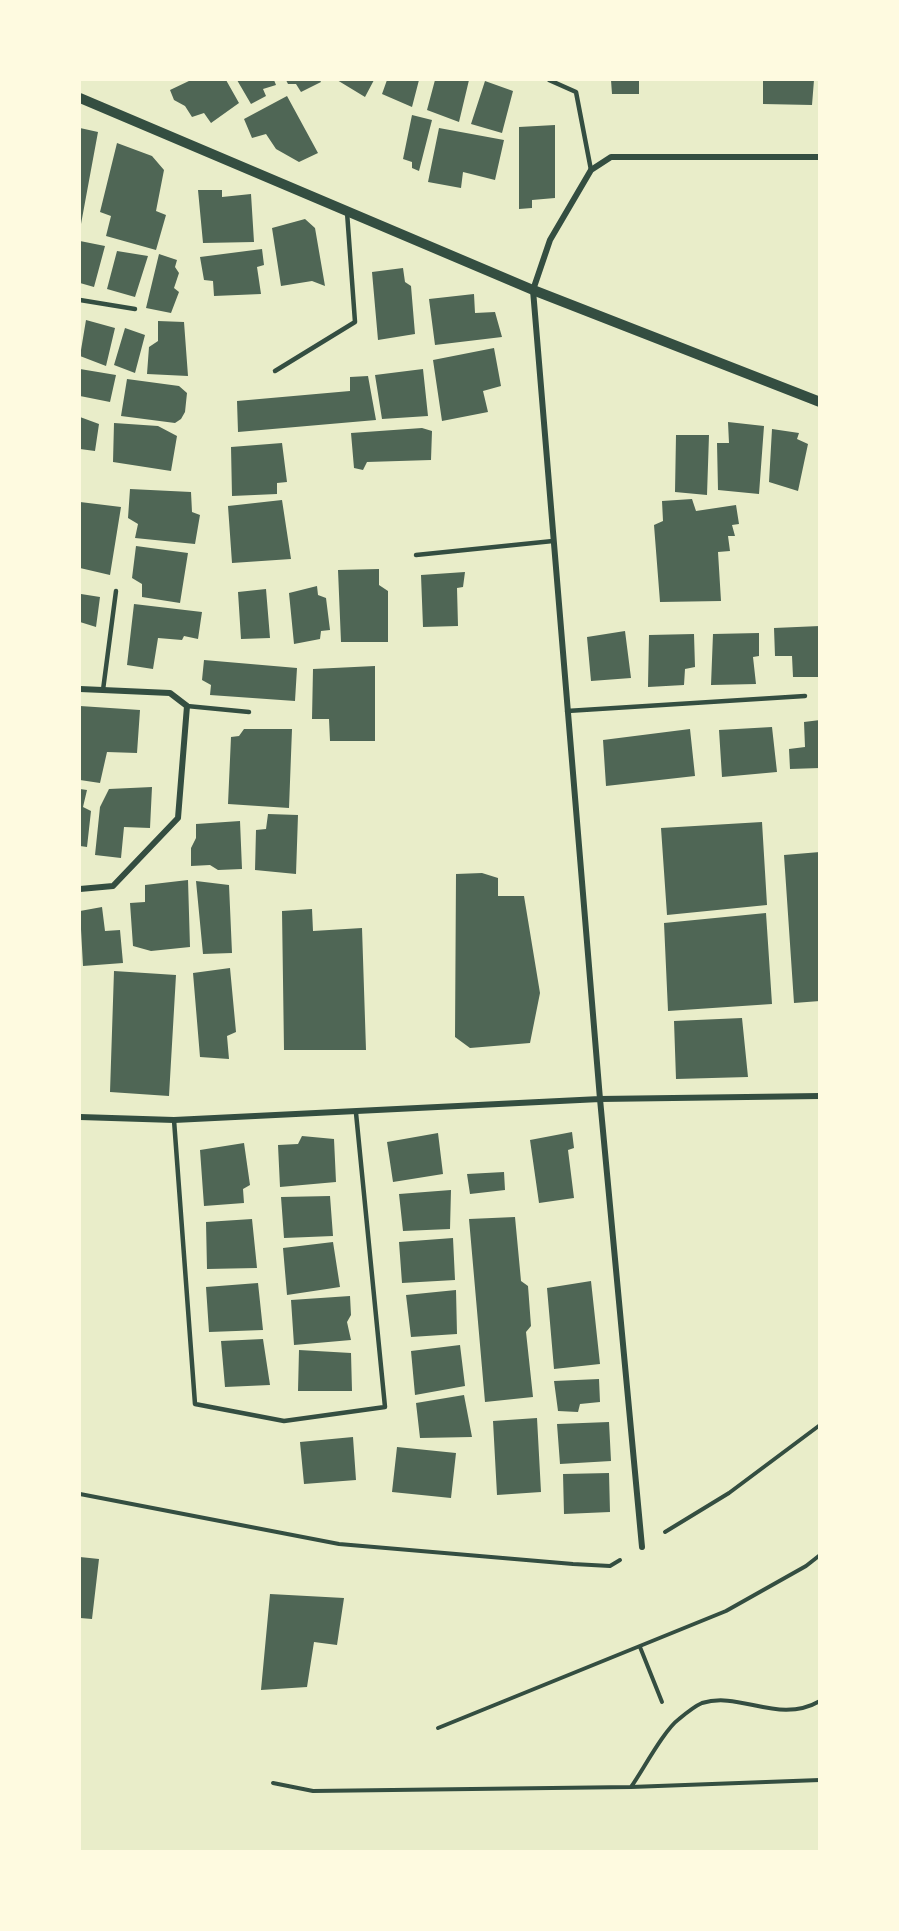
<!DOCTYPE html>
<style>
body{margin:0}
#map{position:relative;width:899px;height:1931px;overflow:hidden;background:#e9edc9;font-family:Poppins,sans-serif}
canvas{display:block}
.frame{position:absolute;inset:0;border:81px solid #fefae0;pointer-events:none}
</style>
<div id="map">
<canvas width="899" height="1931"></canvas>
<div class="frame"></div>
</div>
<script>
const c = document.querySelector('canvas').getContext('2d');
c.lineJoin = 'round';
function fill(path, color) { c.fillStyle = color; c.fill(path, 'evenodd'); }
function stroke(path, color, width, dash) { c.strokeStyle = color; c.lineWidth = width; c.lineCap = dash ? 'butt' : 'round'; c.setLineDash(dash || []); c.stroke(path); }
fill(new Path2D(`
 M191,80h35l13,23 -28,20 -7,-10 -12,4 -7,-11 -11,-6 -4,-10z
 M237,80h37l2,5 -13,4 3,7 -15,8z
 M286,80h34l1,2 -20,10 -5,-8h-8z
 M337,80h37l-9,17z
 M387,80h32l-7,27 -30,-13z
 M435,80h34l-10,42 -32,-12z
 M611,80h28v14h-27z
 M763,80h51l-2,25 -49,-1z
 M485,81l28,10 -11,42 -31,-9z
 M287,96l31,57 -19,9 -23,-13 -10,-15 -14,4 -8,-19z
 M412,115l20,5 -13,51 -7,-3v-6l-9,-3z
 M555,125v73l-23,2v8l-13,1v-82z
 M80,128l18,4 -17,92h-1z
 M439,128l65,12 -9,40 -32,-8 -2,16 -33,-6z
 M117,143l35,13 12,14 -8,41 10,4 -10,35 -50,-14 5,-20 -11,-4z
 M198,190h24v7l29,-3 3,48 -51,1z
 M305,219l10,9 10,58 -13,-5 -31,5 -9,-58z
 M80,241l25,5 -11,41 -14,-4z
 M262,249l2,16 -7,2 4,27 -47,2 -1,-15 -9,-1 -4,-23z
 M117,251l31,5 -13,41 -28,-8z
 M159,254l18,6 -2,7 4,6 -5,15 5,4 -8,21 -25,-5z
 M403,268l2,14 6,4 4,48 -37,6 -6,-68z
 M474,294l1,19 20,-1 7,25 -67,8 -6,-46z
 M86,320l29,8 -9,38 -26,-10z
 M158,321l26,1 4,54 -41,-2 2,-27 9,-6z
 M125,328l20,7 -10,38 -21,-8z
 M494,348l7,38 -18,5 5,21 -46,9 -9,-61z
 M80,369l36,6 -6,27 -30,-6z
 M423,369l5,47 -46,3 -7,-44z
 M368,376l8,44 -138,12 -1,-31 113,-10v-14z
 M127,379l52,7 8,7 -2,19 -4,7 -6,4 -54,-7z
 M80,417l19,7 -4,27 -15,-2z
 M728,422l36,4 -5,68 -41,-4 -1,-47h12z
 M114,423l44,3 19,10 -6,35 -58,-9z
 M422,428l10,3 -1,29 -64,2 -4,8 -9,-2 -3,-35z
 M772,429l27,4 -2,6 11,5 -10,47 -29,-9z
 M676,435h33l-2,60 -32,-3z
 M282,443l5,39 -10,1v11l-45,2 -1,-49z
 M130,489l61,3 1,20 8,3 -5,29 -60,-6 3,-14 -10,-6z
 M692,499l4,12 40,-6 3,19 -7,1 3,11h-7l2,15 -12,1 3,49 -61,1 -6,-77 9,-4 -1,-20z
 M282,500l9,59 -59,4 -4,-57z
 M80,502l41,5 -11,68 -30,-7z
 M136,546l52,7 -8,50 -38,-6v-13l-10,-6z
 M379,569v16l9,6v51h-47l-3,-72z
 M465,572l-2,15 -6,1 1,38 -35,1 -2,-52z
 M317,586l1,9 8,3 4,32 -9,1 -1,8 -26,5 -5,-51z
 M266,589l4,49 -29,1 -3,-47z
 M81,594l19,3 -4,30 -16,-5z
 M134,604l68,8 -4,27 -14,-3 -2,4 -24,-2 -5,31 -26,-4z
 M820,626v51h-27l-1,-21h-17l-1,-28z
 M625,631l6,47 -40,3 -4,-44z
 M759,633v23l-6,1 3,27 -45,1 2,-51z
 M694,634l1,33 -10,2 -1,16 -36,2 1,-52z
 M204,660l93,8 -2,33 -85,-6 1,-10 -9,-5z
 M375,666v75h-45l-1,-22h-17l1,-50z
 M80,706l60,4 -3,43 -30,-1 -7,31 -20,-3z
 M820,720v48l-30,1 -1,-20 16,-2 -1,-25z
 M772,727l5,45 -55,5 -3,-47z
 M244,729h48l-3,79 -61,-4 3,-67 8,-1z
 M690,729l5,47 -89,10 -3,-46z
 M152,787l-2,41 -26,-1 -3,31 -26,-3 5,-48 9,-18z
 M80,789l7,1 -4,17 8,4 -4,36 -7,-1z
 M268,814l30,1 -2,59 -41,-4 1,-40 10,-1z
 M240,821l2,48 -24,1 -8,-5 -19,1v-18l5,-10v-14z
 M762,822l5,83 -100,10 -6,-87z
 M820,852v149l-26,2 -10,-148z
 M482,873l16,5v18h26l16,97 -10,50 -60,5 -15,-11 1,-163z
 M188,880l2,67 -39,4 -18,-5 -3,-43 15,-1v-17z
 M196,881l33,4 3,68 -29,1z
 M102,907l3,24 15,-1 3,33 -40,3 -3,-55z
 M312,909l1,22 49,-3 4,122h-82l-2,-139z
 M766,913l6,91 -104,7 -4,-88z
 M230,968l6,64 -9,4 2,23 -29,-2 -7,-84z
 M114,971l62,4 -7,121 -59,-4z
 M742,1018l6,59 -72,2 -2,-58z
 M572,1132l2,16 -6,2 6,48 -35,5 -9,-63z
 M438,1133l5,41 -50,8 -6,-40z
 M302,1136l32,3 2,43 -56,5 -2,-42 20,-1z
 M244,1143l6,42 -7,4 1,14 -40,3 -4,-56z
 M504,1172l1,18 -35,4 -3,-20z
 M451,1190l-1,39 -47,2 -4,-37z
 M330,1196l3,40 -49,2 -3,-41z
 M515,1217l6,64 7,5 3,40 -5,6 7,65 -48,5 -16,-183z
 M252,1219l5,49 -50,1 -1,-47z
 M453,1238l2,42 -53,3 -3,-41z
 M333,1242l7,45 -53,8 -4,-47z
 M591,1281l9,83 -46,5 -7,-81z
 M258,1283l5,47 -54,2 -3,-45z
 M456,1290l1,44 -46,3 -5,-42z
 M350,1296l1,19 -4,7 4,18 -57,5 -3,-45z
 M263,1339l7,46 -45,2 -4,-46z
 M460,1345l5,41 -50,9 -4,-44z
 M299,1350l52,3 1,38h-54z
 M599,1379l1,23 -20,2 -2,8 -20,-1 -4,-30z
 M464,1395l8,42 -52,1 -4,-35z
 M537,1418l4,74 -44,3 -4,-74z
 M609,1422l2,39 -51,3 -3,-40z
 M353,1437l3,43 -52,4 -4,-42z
 M397,1447l59,6 -5,45 -59,-6z
 M609,1473l1,39 -46,2 -1,-40z
 M80,1557l19,2 -7,60 -12,-1z
 M270,1594l74,4 -7,47 -23,-3 -7,45 -46,3z`), '#4f6655');
stroke(new Path2D(`
 M80,1494l259,50 234,20 37,2 10,-6
 M665,1532l64,-39 91,-68
 M640,1647l22,55
 M438,1728l288,-117 80,-45 14,-11
 M273,1783l40,8 318,-4 189,-7
 M631,1787c12,-17 33,-57 48,-68 6,-5 16,-13 23,-16 39,-12 76,22 118,-2`), '#344e41', 4);
stroke(new Path2D(`
 M549,80l27,12 15,78
 M80,300l55,9
 M275,371l80,-49 -8,-110
 M416,555l137,-14
 M103,690l13,-99
 M187,706l62,6
 M567,711l238,-15
 M174,1120l21,284 89,17 101,-14 -29,-294`), '#344e41', 4.5);
stroke(new Path2D(`
 M80,689l90,4 17,13 -9,112 -65,68 -33,3
 M80,1117l94,3 426,-21 220,-3
 M642,1547l-42,-448 -67,-809 17,-50 41,-70 20,-13h209`), '#344e41', 6);
stroke(new Path2D(`
 M80,98l453,192 287,112`), '#344e41', 10);
</script>
